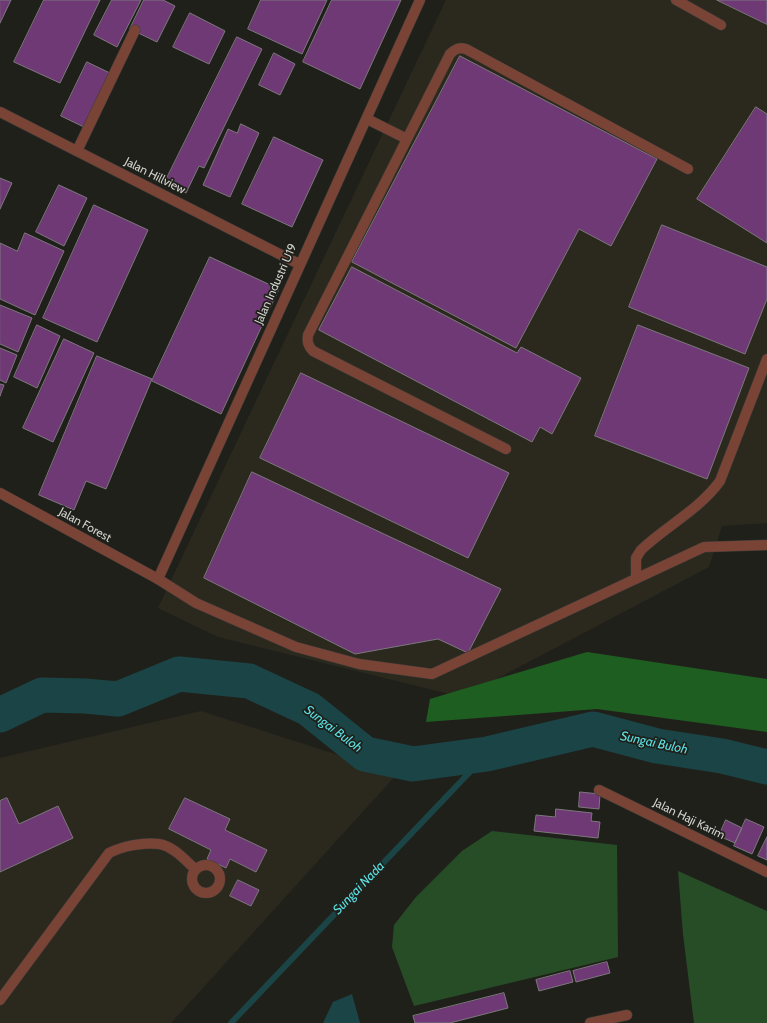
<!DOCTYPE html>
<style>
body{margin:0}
canvas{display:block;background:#20201b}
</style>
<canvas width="767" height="1023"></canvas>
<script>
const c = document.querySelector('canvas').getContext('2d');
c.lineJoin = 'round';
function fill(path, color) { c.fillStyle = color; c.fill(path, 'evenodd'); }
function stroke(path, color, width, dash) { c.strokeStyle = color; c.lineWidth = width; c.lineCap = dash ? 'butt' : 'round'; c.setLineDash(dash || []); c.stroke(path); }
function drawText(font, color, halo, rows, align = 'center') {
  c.font = font + ' Cabin,sans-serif'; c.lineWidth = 3.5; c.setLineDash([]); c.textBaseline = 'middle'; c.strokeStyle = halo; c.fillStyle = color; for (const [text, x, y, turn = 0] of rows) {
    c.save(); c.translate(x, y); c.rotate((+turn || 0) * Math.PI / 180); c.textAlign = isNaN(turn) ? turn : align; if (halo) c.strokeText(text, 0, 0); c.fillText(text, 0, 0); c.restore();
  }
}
fill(new Path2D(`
 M446,0h321v523l-45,3 -13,41 -247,130 -244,-60 -60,-29z
 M201,711l196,63 -226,249h-171v-265z`), '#2b291e');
fill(new Path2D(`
 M492,831l125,14 1,112 -204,49 -22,-59 2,-22 22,-28 46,-46z
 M678,871l89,40v112h-73l-11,-89z`), '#274d27');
fill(new Path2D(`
 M587,652l180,27v53l-170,-23 -171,13 4,-23z`), '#1e5e20');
fill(new Path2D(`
 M352,994l8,29h-37l10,-21z`), '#1a4445');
stroke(new Path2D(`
 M231,1023l256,-269`), '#1a4445', 6);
stroke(new Path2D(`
 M0,715l42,-20 43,1 33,3 61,-25 70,7 60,28 56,45 48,10 74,-10 106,-25 64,17 65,10 45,11`), '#1a4445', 35);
const building = new Path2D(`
 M0,0h11l-11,23z
 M44,0h56l-40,83 -46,-21z
 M112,0h29l-24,47 -23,-12z
 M144,0h19l12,6 -18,36 -27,-13z
 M261,0h66l-25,54 -54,-25z
 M332,0h69l-41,89 -57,-27z
 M717,0h50v24z
 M190,13l35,18 -16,33 -36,-17z
 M237,37l25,12 -58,119 -5,-2 -13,27 -21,-11z
 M274,53l21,11 -15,31 -21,-10z
 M460,56l197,103 -46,87 -32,-17 -63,119 -164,-86z
 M87,62l25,12 -26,54 -25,-12z
 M756,107l11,7v129l-70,-44z
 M241,124l18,9 -29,64 -27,-12 25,-56 9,4z
 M274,137l49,23 -31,67 -50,-23z
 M0,178l12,5 -12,26z
 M59,185l28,13 -23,48 -28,-14z
 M94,205l54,25 -51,112 -54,-24z
 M662,225l105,42v32l-22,55 -116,-47z
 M25,233l39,18 -29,64 -35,-16v-56l17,8z
 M210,257l69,32 -58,125 -69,-33z
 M352,267l165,86 4,-6 60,31 -29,56 -12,-7 -8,15 -213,-112z
 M0,305l32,13 -14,34 -18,-8z
 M37,325l23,11 -23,52 -23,-11z
 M638,325l111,43 -42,111 -112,-43z
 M64,339l30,14 -41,89 -30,-14z
 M0,348l17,7 -11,28 -6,-3z
 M97,356l55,23 -46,110 -20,-8 -12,29 -35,-15z
 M301,373l208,100 -41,85 -208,-100z
 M0,384l4,1 -4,11z
 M252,472l249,117 -33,64 -30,-14 -83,15 -151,-76z
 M580,792l20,2 -1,15 -20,-2z
 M7,798l12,26 39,-18 15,32 -73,34v-71z
 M185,798l45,21 -5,11 42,20 -11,22 -26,-13 -4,9 -19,-9 4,-9 -42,-21z
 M556,809l36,4 -1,8 9,1 -2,16 -64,-7 2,-16 19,2z
 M746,819l18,8 -12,27 -18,-8z
 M726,820l16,8 -7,15 -16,-7z
 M767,837v23l-9,-4z
 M238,880l21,10 -8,16 -21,-10z
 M607,962l3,11 -34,9 -3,-11z
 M570,971l3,11 -34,9 -3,-11z
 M504,993l4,15 -58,15h-35l-2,-7z`);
fill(building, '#6f3976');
stroke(building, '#7c787c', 1);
const lane = new Path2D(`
 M676,0l45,25
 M367,119l40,20 -99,196c-1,7 0,11 5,16l193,98
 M407,139l43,-85c5,-5 9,-7 16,-5l222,120
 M77,151l58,-121
 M158,579l38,24 100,44 63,17 73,10 272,-127 63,-2
 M636,579v-21l5,-8c25,-24 58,-40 79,-69l47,-122
 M192 879a14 14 0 1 1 28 0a14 14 0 1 1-28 0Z
 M0,1000l109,-147c14,-7 34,-11 50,-9 14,2 26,16 36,25
 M590,1023l37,-8`);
const street = new Path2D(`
 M0,112l299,152
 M0,493l158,86 262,-579
 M599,790l168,82`);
stroke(lane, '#3c3c38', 11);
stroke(street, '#3c3c38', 11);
stroke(lane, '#794336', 10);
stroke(street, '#794336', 10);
drawText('12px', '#d2d2ce', '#20201b', [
 ["Jalan Hillview",155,176,27],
 ["Jalan Industri U19",276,284,-66],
 ["Jalan Forest",85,525,29],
 ["Jalan Haji Karim",689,819,26]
]);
drawText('italic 13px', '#5ae0e3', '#20201b', [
 ["Sungai Buloh",333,729,37],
 ["Sungai Buloh",654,743,12],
 ["Sungai Nada",359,888,-46]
]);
</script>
